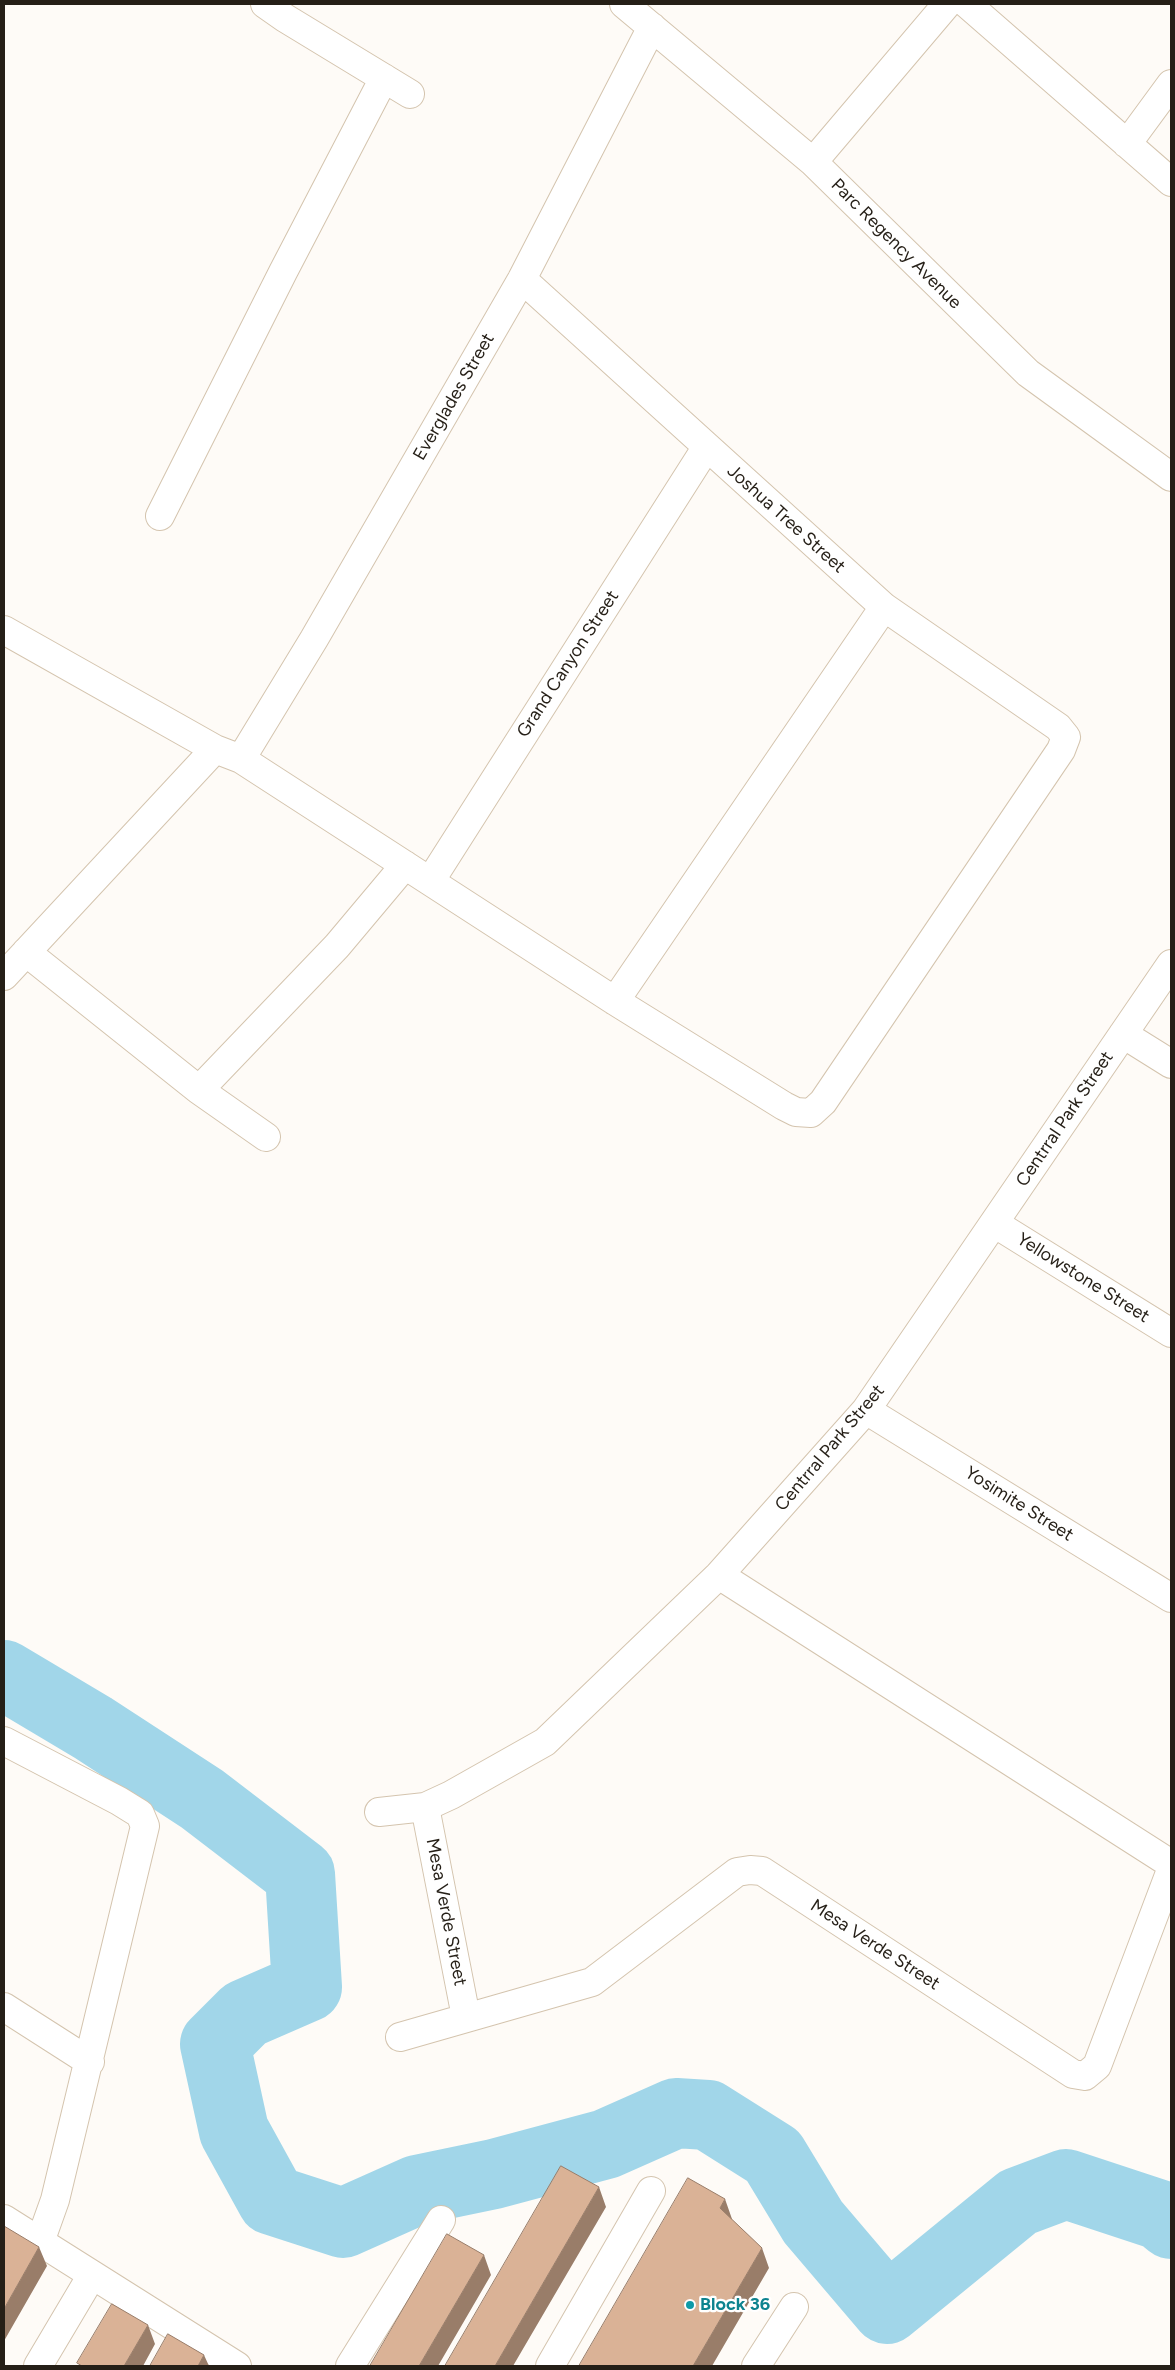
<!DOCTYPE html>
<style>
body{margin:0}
#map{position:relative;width:1175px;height:2370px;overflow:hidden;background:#fefbf7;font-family:Figtree,sans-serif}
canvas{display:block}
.frame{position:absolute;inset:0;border:5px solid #251f17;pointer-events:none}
</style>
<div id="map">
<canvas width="1175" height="2370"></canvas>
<div class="frame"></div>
</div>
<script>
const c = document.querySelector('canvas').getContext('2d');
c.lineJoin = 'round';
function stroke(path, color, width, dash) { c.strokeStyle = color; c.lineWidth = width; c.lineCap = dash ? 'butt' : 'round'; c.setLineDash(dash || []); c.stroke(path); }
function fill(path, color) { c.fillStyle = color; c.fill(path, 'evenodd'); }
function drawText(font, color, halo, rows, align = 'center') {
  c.font = font + ' Figtree,sans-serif'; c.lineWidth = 4.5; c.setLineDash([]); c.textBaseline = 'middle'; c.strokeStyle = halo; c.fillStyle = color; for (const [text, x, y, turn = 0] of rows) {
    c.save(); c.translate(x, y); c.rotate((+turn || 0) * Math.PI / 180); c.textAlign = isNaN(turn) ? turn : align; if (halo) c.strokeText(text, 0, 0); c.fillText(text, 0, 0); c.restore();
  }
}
stroke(new Path2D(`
 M4,1675l89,53 109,71 98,75 7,113 -62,27 -30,30 19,87 38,69 71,23 74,-33 77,-16 112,-30 70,-31 32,2 65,41 40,66 74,87 131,-107 48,-18 94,31 11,9`), '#a1d6e9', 70);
const minor = new Path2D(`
 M265,4l20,14 125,76
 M624,4l189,158 215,211 143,104
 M967,4l204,178
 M1127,144l44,-60
 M813,162l134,-158
 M160,516l123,-244 101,-194
 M4,630l211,119 26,10 374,242 169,105 12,6 15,1 12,-11 238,-352 5,-13 -8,-10 -174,-120 -362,-328
 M241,759l73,-120 208,-360 130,-252
 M431,880l275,-432
 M26,952l173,138 67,47
 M4,976l211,-227
 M615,1001l269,-394
 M1123,1034l48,30
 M199,1090l138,-144 68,-81
 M994,1223l177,110
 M866,1410l305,188
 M719,1575l452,289
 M4,1741l115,60 21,13 5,12 -90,374 -15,42
 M425,1807l41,210
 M379,1812l46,-5 26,-12 94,-53 174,-167 147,-165 305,-446
 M4,2007l86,55
 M400,2037l192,-55 145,-110 13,-2 12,1 311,203 12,2 12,-10 74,-196
 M4,2219l233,147
 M38,2366l54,-91
 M350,2366l91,-146
 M550,2366l101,-175
 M756,2366l38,-59`);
stroke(minor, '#d4c4ae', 30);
stroke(minor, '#fff', 28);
fill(new Path2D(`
 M599,2187l7,20 -93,159h-18z
 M725,2199l7,20 -5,9 -7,-20z
 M39,2247l8,19 -43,75v-32z
 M762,2248l7,20 -57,98h-19z
 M484,2255l7,20 -53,91h-19z
 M148,2325l7,19 -12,22h-19z
 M204,2355l5,11h-11z`), '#997d69');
const building = new Path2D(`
 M561,2166l38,21 -104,179h-50z
 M688,2178l37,21 -5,9 42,40 -69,118h-114z
 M4,2226l35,21 -35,62z
 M447,2234l37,21 -65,111h-49z
 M112,2304l36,21 -24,41h-42l-5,-3z
 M168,2334l36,21 -6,11h-48z`);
fill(building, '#dab296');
stroke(building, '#997d69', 1);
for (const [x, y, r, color] of [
 [690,2305,5,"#0f9aa8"]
]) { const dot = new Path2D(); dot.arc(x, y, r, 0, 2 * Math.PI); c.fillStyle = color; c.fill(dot); stroke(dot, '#fff', 2); }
drawText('18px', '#251f17', '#fff', [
 ["Parc Regency Avenue",896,244,45],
 ["Everglades Street",454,397,-60],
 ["Joshua Tree Street",786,519,42],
 ["Grand Canyon Street",568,664,-57],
 ["Centrral Park Street",1065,1119,-56],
 ["Yellowstone Street",1083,1278,32],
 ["Centrral Park Street",830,1448,-50],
 ["Yosimite Street",1019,1504,32],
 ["Mesa Verde Street",446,1912,79],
 ["Mesa Verde Street",875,1945,33]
]);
drawText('bold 18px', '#0d838f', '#fff', [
 ["Block 36",700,2305]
], 'left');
</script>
